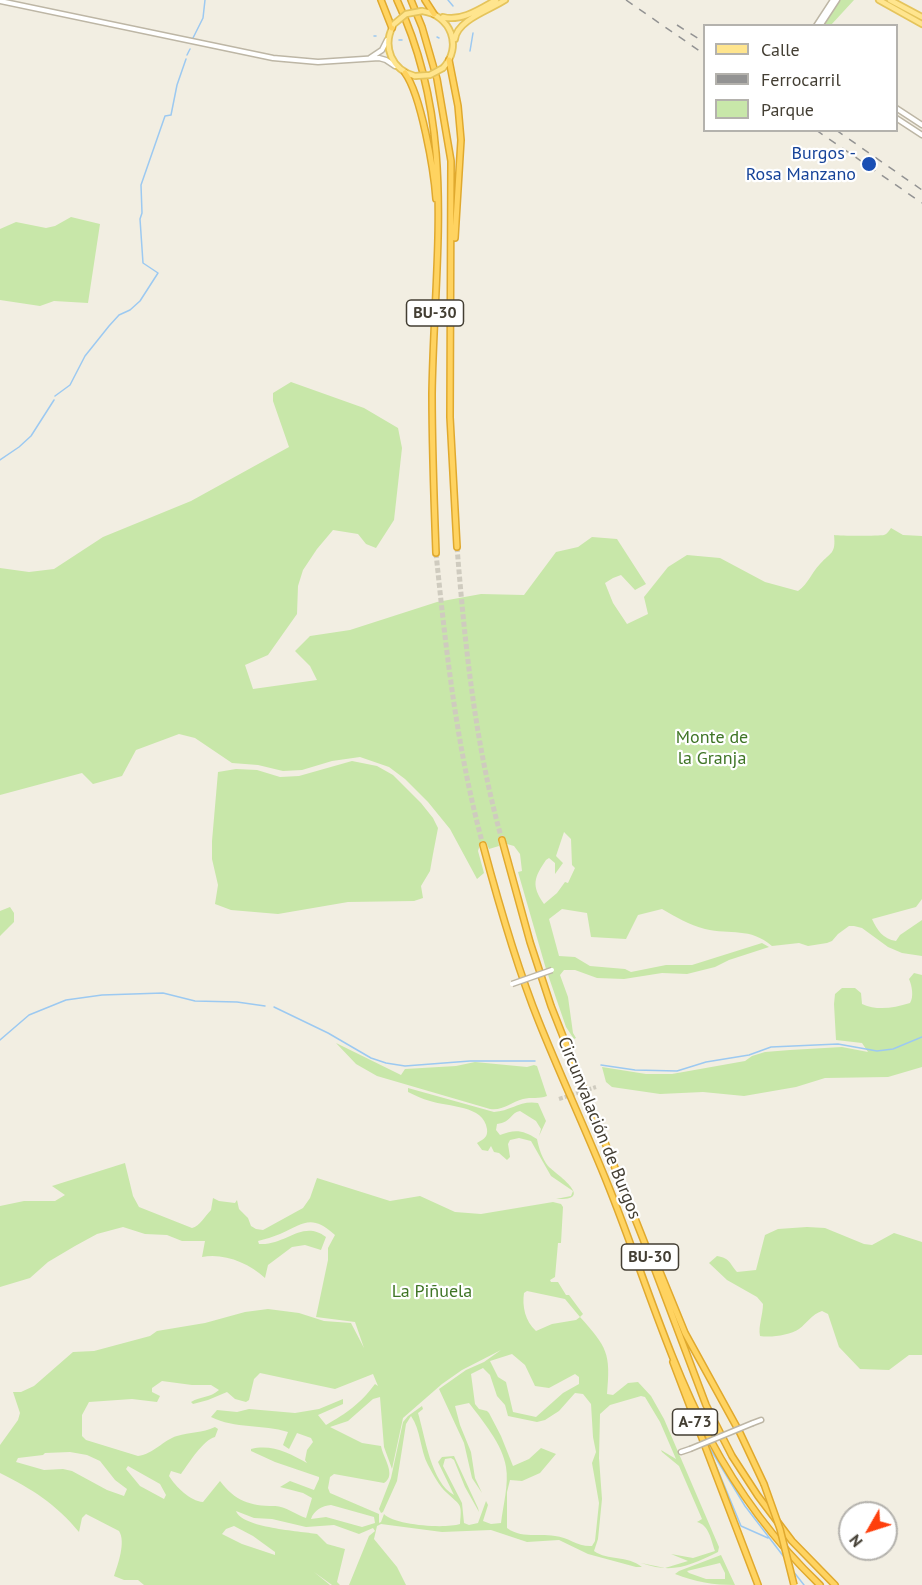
<!DOCTYPE html>
<meta charset="utf-8">
<style>
body{margin:0}
#map{position:relative;width:922px;height:1585px;overflow:hidden;background:#f2eee2;font-family:"PT Sans",sans-serif}
canvas{display:block}
.legend{position:absolute;left:703px;top:24px;width:195px;height:108px;box-sizing:border-box;background:#fff;border:2px solid #b4b2ad;margin:0;padding:8px 10px;list-style:none;font-size:18px;color:#433e33}
.legend li{display:flex;align-items:center;gap:12px;height:30px}
.legend b{width:30px;border:2px solid #b4b2ad}
.north{position:absolute;left:838px;top:1501px;width:60px;height:60px;box-sizing:border-box;background:#fff;border:2px solid #b4b2ad;border-radius:50%;rotate:231deg;font-size:16px;font-weight:700;line-height:24px;text-align:center;color:#433e33}
.north::after{content:'';display:block;margin:auto;width:21px;height:27px;background:#fe3f0c;clip-path:polygon(50% 0,100% 100%,50% 72%,0 100%)}
</style>
<div id="map">
<canvas width="922" height="1585"></canvas>
<ul class="legend">
<li><b style="height:8px;background:#ffe58e"></b>Calle</li>
<li><b style="height:8px;background:#939393"></b>Ferrocarril</li>
<li><b style="height:16px;background:#c8e7a9"></b>Parque</li>
</ul>
<div class="north">N</div>
</div>
<script>
const c = document.querySelector('canvas').getContext('2d');
c.lineJoin = 'round';
function fill(path, color) { c.fillStyle = color; c.fill(path, 'evenodd'); }
function stroke(path, color, width, dash) { c.strokeStyle = color; c.lineWidth = width; c.lineCap = dash ? 'butt' : 'round'; c.setLineDash(dash || []); c.stroke(path); }
function drawText(font, color, halo, rows, align = 'center') {
  c.font = font + ' "PT Sans",sans-serif'; c.lineWidth = 4.5; c.setLineDash([]); c.textBaseline = 'middle'; c.strokeStyle = halo; c.fillStyle = color; for (const [text, x, y, turn = 0] of rows) {
    c.save(); c.translate(x, y); c.rotate((+turn || 0) * Math.PI / 180); c.textAlign = isNaN(turn) ? turn : align; if (halo) c.strokeText(text, 0, 0); c.fillText(text, 0, 0); c.restore();
  }
}
fill(new Path2D(`
 M840,0h14l-23,25h-8z
 M71,217l29,7 -12,79 -34,-2 -14,5 -40,-6v-71l16,-7 30,6 9,-2z
 M291,382l73,26 34,20 4,20 -8,72 -18,28 -10,-4 -8,-10 -25,-4 -16,19 -14,21 -5,16 -1,28 -29,41 -23,10 8,24 64,-9 -7,-14 -15,-15 15,-15 40,-6 87,-28 44,-8 43,1 32,-43 22,-5 14,-10 25,2 29,45 -11,6 -14,-15 -8,3 -8,5 8,20 14,21 21,-10 -4,-17 24,-30 19,-12 33,3 45,24 33,9c11,-8 13,-18 22,-27 11,-12 16,-10 14,-29 6,1 45,1 50,0 3,-1 5,-4 7,-7l12,7 19,1v363l-6,8 -44,12c5,11 11,20 24,22l4,-6 22,-15v36l-20,-3 -14,-6 -26,-19 -8,-2h-5l-11,8 -6,7 -5,2 -19,3 -9,-3 -27,3c-22,-19 -41,-11 -67,-17 -16,-4 -29,-12 -43,-20l-24,6 -12,24 -35,-2 -4,-24 -25,-4 -13,10 10,37 16,1 15,9 35,3 6,3 35,-7h26l70,-22 7,4 -40,13 -14,7 -28,7 -25,-1 -38,6 -27,-1 -22,-8h-11l-4,5 8,22 5,36 3,5 -2,1 -8,-12 -20,-58 -28,-97 4,-1 -2,-17 -6,-8 -7,-2 -4,-9 -5,3 1,8 -10,3 -3,-7 -5,-1 -3,10 6,22 -7,6 -27,-50 -22,-27 -23,-23 -16,-12 -29,-10 -28,4 -30,9 -19,1 -25,-6 -26,-2 -37,-25 -16,-4 -43,16 -14,26 -29,8 -11,-11 -82,22v-227l29,4 25,-3 49,-32 88,-36 98,-54 -16,-46v-8zM564,832l7,7 1,26 3,3 -7,15 -3,-1 -8,11 -13,11c-13,-19 -10,-26 2,-44l3,-2 6,5v11l8,-11 -7,-7z
 M352,761l25,5 16,9 28,28 12,15 5,10 -5,26 -3,17 -9,15 2,12 -9,3 -66,1 -70,12 -47,-4 -16,-6 3,-19 -6,-26v-18l6,-69 18,-3 21,1 23,7 19,-1z
 M10,907l4,6v9l-14,14v-25z
 M914,973l8,2v92l-34,10 -63,1 -29,9 -52,9 -41,-4 -43,2 -48,-7 -6,-5 -4,-15 44,7h26l73,-13 7,-5 13,-4 25,-2 52,-3 26,5 -6,-9 -26,-3 -2,-36 1,-10 7,-6h13l6,5 1,11c16,7 31,4 48,-1 4,-6 2,-17 -1,-24z
 M336,1043l65,32 4,-6 51,-3 19,-4 52,5 7,-2 3,1 10,30c-8,3 -16,1 -24,3 -12,3 -20,12 -33,10l-113,-33 -21,-12z
 M408,1088l86,24c17,-1 26,-12 44,-9l8,18 -7,15 2,-7 -5,-8 -16,-10c-10,2 -8,11 -23,13l-1,6 4,5c15,-6 23,-5 37,4 2,10 5,19 11,27 8,8 49,35 8,33l15,-3 2,-5 -22,-15 -20,-35 -12,-3 -9,2 -2,4 2,13 -3,3 -8,-7 -5,-1 -3,-6 -3,5 -6,-1 -5,-7c7,-4 11,-6 10,-14 -3,-24 -39,-22 -57,-28 -8,-2 -15,-6 -22,-9z
 M125,1163l8,33 6,11 53,21c8,-2 13,-12 19,-18l2,-12 6,3 16,2 2,-3 2,9 9,9 3,8 5,3 7,1 40,-22 7,-10 7,-20 73,23 30,-5 35,16 26,2 72,-12 8,2 2,3 -2,36h-3l-3,34 -5,3 1,2h7l8,13h3l14,19 -3,3c27,30 31,36 27,77l6,1 15,-12 10,-1 13,14 13,23 55,128 -1,5c-29,14 -45,22 -77,11l24,5 23,-7 -17,-7 22,4 22,-7c-4,-11 -6,-26 -18,-29l5,-3 -23,-53 -17,-14 -1,-2 15,9 -16,-37 -15,-25 -4,-1 -31,9 -10,9 -1,44 3,41 -4,40 -4,12c14,10 33,4 48,16h-6l-48,-13 -29,-14 -32,2 -36,-12 -49,2 -61,-8 -4,2 -3,13 23,28 9,18h-57l20,-49 6,-5 -2,-3 -14,6 -25,-9 -28,2 -34,-8 -18,-1 -18,-7c6,17 64,20 81,23l10,10 18,5 -8,33 3,3h-8l-18,-13 16,13h-186l-6,-5h-14l-10,-4c4,-12 12,-34 5,-45l-33,-17 -4,4 -3,14c-23,-28 -47,-43 -79,-59v-28l18,-25 2,-7 -7,-21h8l13,-6 39,-34 21,-1 56,-15 7,-5 48,-8 40,-11 23,-3 31,4 25,8 27,2 13,25 -9,-26 -39,-5 12,-57v-12l7,-13c-24,-21 -30,-12 -55,-1 -7,3 -15,5 -22,7l1,3c27,2 43,-25 67,-7l-5,13 -16,-5 -13,2 -24,18 -3,13c-17,-15 -40,-25 -63,-21l3,-16h-23l-15,-6 -22,-1 -22,-7 -26,7 -22,12 -27,16 -18,16 -30,9v-81l24,-5h31l10,-6 -13,-9zM527,1291l38,8 15,18 -4,3 -24,4 -16,7c-11,-10 -14,-25 -12,-38zM501,1350l-17,12 -18,8 -27,19 25,54 8,35 10,15 -7,-15 -4,-26 -11,-27 -5,-19 14,-3c13,17 34,42 37,64 3,17 -3,39 -5,56l-10,1 -8,-3 5,-16 -2,-4 -8,22 -9,2 -5,-2 -2,-20 -19,-37 2,-7 6,-1 3,2 11,27 14,25 -1,-4 -24,-52 -12,1 -4,5 16,33c-23,-12 -29,-59 -36,-82l5,-4 -1,-3 -14,10 -5,6 -12,56 -12,31 2,4 2,-1 14,-31 9,-57 5,-8c10,14 9,34 17,49 5,9 11,21 19,28 14,13 15,10 13,31 -16,5 -66,1 -76,-10l-3,8 -2,1v-9l-49,-21 -2,-5 2,-11 4,-3 50,9c13,-8 -1,-25 -3,-37l-19,-3 -32,-16 18,-6 25,-22 7,-2 4,50 8,22 11,-51 39,-34 20,-14zM512,1354l13,11 10,21 14,2 26,-14 4,3v7l-16,9 -27,24 -23,-5 -7,-30 -8,-5 -8,-16zM483,1368l7,7 7,21 8,9 3,11 29,6 8,-2 14,-9 16,-18 8,1 8,10 2,33 3,15 -4,11 7,40 -4,38 -3,5c-14,1 -24,-9 -37,-10 -17,-3 -33,3 -48,-8v-36l3,-12 12,1 18,-8 16,-19 -15,-6 -12,11 -16,7 -12,-30 -12,-23 -2,-2 -8,-2 -4,-5 -4,-30zM260,1373l75,16 38,-15 5,12 -3,-2c-15,20 -28,29 -49,41l-8,-10 25,-11v-5l-24,10 -24,4 -46,-4 -12,3 -20,-2 -6,7c24,12 52,7 77,15l-5,13 6,4 8,-16 14,5 2,4 -6,8 -2,10 2,3c-18,-10 -35,-19 -56,-14v2l24,11 44,15v2l-5,11 -24,-9 -10,6 23,6 9,5 -6,20c-9,-3 -23,-13 -32,-12 -24,0 -39,-5 -54,-25l-17,21c-13,-1 -27,-15 -34,-26l2,-5 10,3c8,-11 22,-34 34,-37l3,-8 -3,-2c-13,6 -25,5 -38,9 -14,4 -23,18 -39,20l-52,-16 -4,-4v-21l7,-13 43,-3 25,3 3,-6 -8,-4v-4l10,-7 30,4h19l8,5c-9,8 -18,6 -28,12l2,2 15,-4 19,-8 8,7 11,3 3,-2 5,-21zM70,1452l17,3 13,6 15,19 12,9 -3,7 -17,-6 -35,-19 -9,-2 -19,1 -28,-8 2,-4 25,-3 2,-2zM128,1466l32,18 6,11 -2,4 -24,-13 -14,-17zM331,1505l43,12 1,6 -13,4 -36,-10 -15,2c3,-9 11,-13 20,-14zM234,1526l19,10 22,16v3l-33,-11 -20,-10 4,-5z
 M807,1227l18,1 39,16 8,1 22,-12 28,9v113h-13l-20,15 -29,-1 -21,-22 -11,-33 -6,-3c-10,3 -15,12 -23,18 -9,6 -28,9 -39,7 -2,-10 3,-21 3,-32l-6,-7 -30,-17 -18,-17 8,-7c13,2 13,8 20,16l19,-2 9,-35 13,-6z
 M721,1555l14,30c-21,0 -40,-3 -60,-11l4,-3zM720,1563l5,10v6h-19l-17,-6 -2,-2z`), '#c8e7a9');
stroke(new Path2D(`
 M448,0l5,6
 M374,36h2
 M437,37l2,1
 M193,38l10,-20 2,-18
 M399,40h3
 M470,51l3,-18
 M187,55l3,-6
 M55,396l15,-11 15,-29 24,-30 10,-11 11,-5 10,-9 18,-28 -15,-10 -3,-44 2,-6 -1,-28 24,-69 6,-1 6,-30 9,-26
 M0,460l19,-13 12,-11 23,-36
 M274,1007l54,26 43,25 15,5 19,3 65,-5h65
 M0,1040l29,-25 37,-15 36,-5 61,-2 32,8 42,1 28,4
 M601,1065l34,5 42,1 29,-9 43,-7 22,-8 67,-3 39,7 16,-2 29,-12
 M706,1442l39,64 39,51
 M715,1463l26,63 27,12
 M793,1571l11,14`), '#9cc9f1', 1.5);
stroke(new Path2D(`
 M559,1099l37,-12`), '#cfcbbf', 4, [4, 2]);
stroke(new Path2D(`
 M457,547c8,98 18,198 45,293
 M436,553c10,98 21,197 47,292`), '#cfcbbf', 5, [5, 2.5]);
const minor = new Path2D(`
 M0,1l273,57 45,4 61,-4 7,2 9,6
 M816,26l17,-26
 M820,26l17,-26
 M370,58l12,-8 5,-10
 M896,108l26,17
 M896,118l26,17
 M753,1423l8,-3
 M681,1452l9,-3`);
const major = new Path2D(`
 M879,0l43,24
 M890,0l32,17
 M422,11c29,4 41,36 21,57
 M443,17c18,5 37,-8 53,-17
 M393,26c-11,21 -1,44 22,50
 M455,39c2,-19 35,-29 50,-39`);
const highway = new Path2D(`
 M381,0l11,28
 M397,0c61,130 37,257 35,394 0,53 2,106 4,159
 M411,0l11,27 15,52 14,82 -1,256 7,130
 M425,0l9,14
 M449,60l9,46 3,34 -6,98
 M405,73c16,22 29,97 31,126
 M502,840l28,102 21,64 98,248 57,151 26,51 26,40 34,45 43,44
 M483,845c16,60 33,120 56,177 22,55 47,108 69,163 33,82 60,174 101,252 29,55 66,105 111,148
 M656,1262l29,71 55,100 24,51
 M673,1362l85,223`);
stroke(minor, '#bdb6a5', 7);
stroke(major, '#e5c45c', 8);
stroke(highway, '#e0a92e', 8);
stroke(minor, '#fff', 4);
stroke(major, '#ffe58e', 4.5);
stroke(highway, '#ffd360', 5);
stroke(new Path2D(`
 M626,0l78,54
 M677,25l27,17
 M816,130l106,73
 M836,130l86,60`), '#939393', 1.5, [8, 8]);
const minorBridge = new Path2D(`
 M512,984l40,-14
 M690,1449l63,-26`);
const majorBridge = new Path2D(`
 M394,24l12,-10 16,-3
 M415,76l15,-1 13,-7`);
const highwayBridge = new Path2D(`
 M764,1484l16,45 14,56`);
stroke(minorBridge, '#bdb6a5', 7, []);
stroke(majorBridge, '#e5c45c', 8, []);
stroke(highwayBridge, '#e0a92e', 8, []);
stroke(minorBridge, '#fff', 4);
stroke(majorBridge, '#ffe58e', 4.5);
stroke(highwayBridge, '#ffd360', 5);
for (const [x, y, r, color] of [
 [869,164,8,"#1a4fb4"]
]) { const dot = new Path2D(); dot.arc(x, y, r, 0, 2 * Math.PI); c.fillStyle = color; c.fill(dot); stroke(dot, '#fff', 2); }
for (const [x, y, w] of [
 [435,313,57],
 [650,1257,57],
 [695,1422,45]
]) { const box = new Path2D(); box.roundRect(x - w / 2, y - 13, w, 26, 4.5); c.fillStyle = '#fff'; c.fill(box); stroke(box, '#433e33', 1.5); }
drawText('bold 16px', '#433e33', null, [
 ["BU-30",435,313],
 ["BU-30",650,1257],
 ["A-73",695,1422]
]);
drawText('18px', '#164399', '#fff', [
 ["Burgos -",856,154],
 ["Rosa Manzano",856,175]
], 'right');
drawText('18px', '#3f7526', '#fff', [
 ["Monte de",712,738],
 ["la Granja",712,759],
 ["La Piñuela",432,1292]
]);
drawText('18px', '#433e33', '#fff', [
 ["Circunvalación de Burgos",599,1128,68]
]);
</script>
